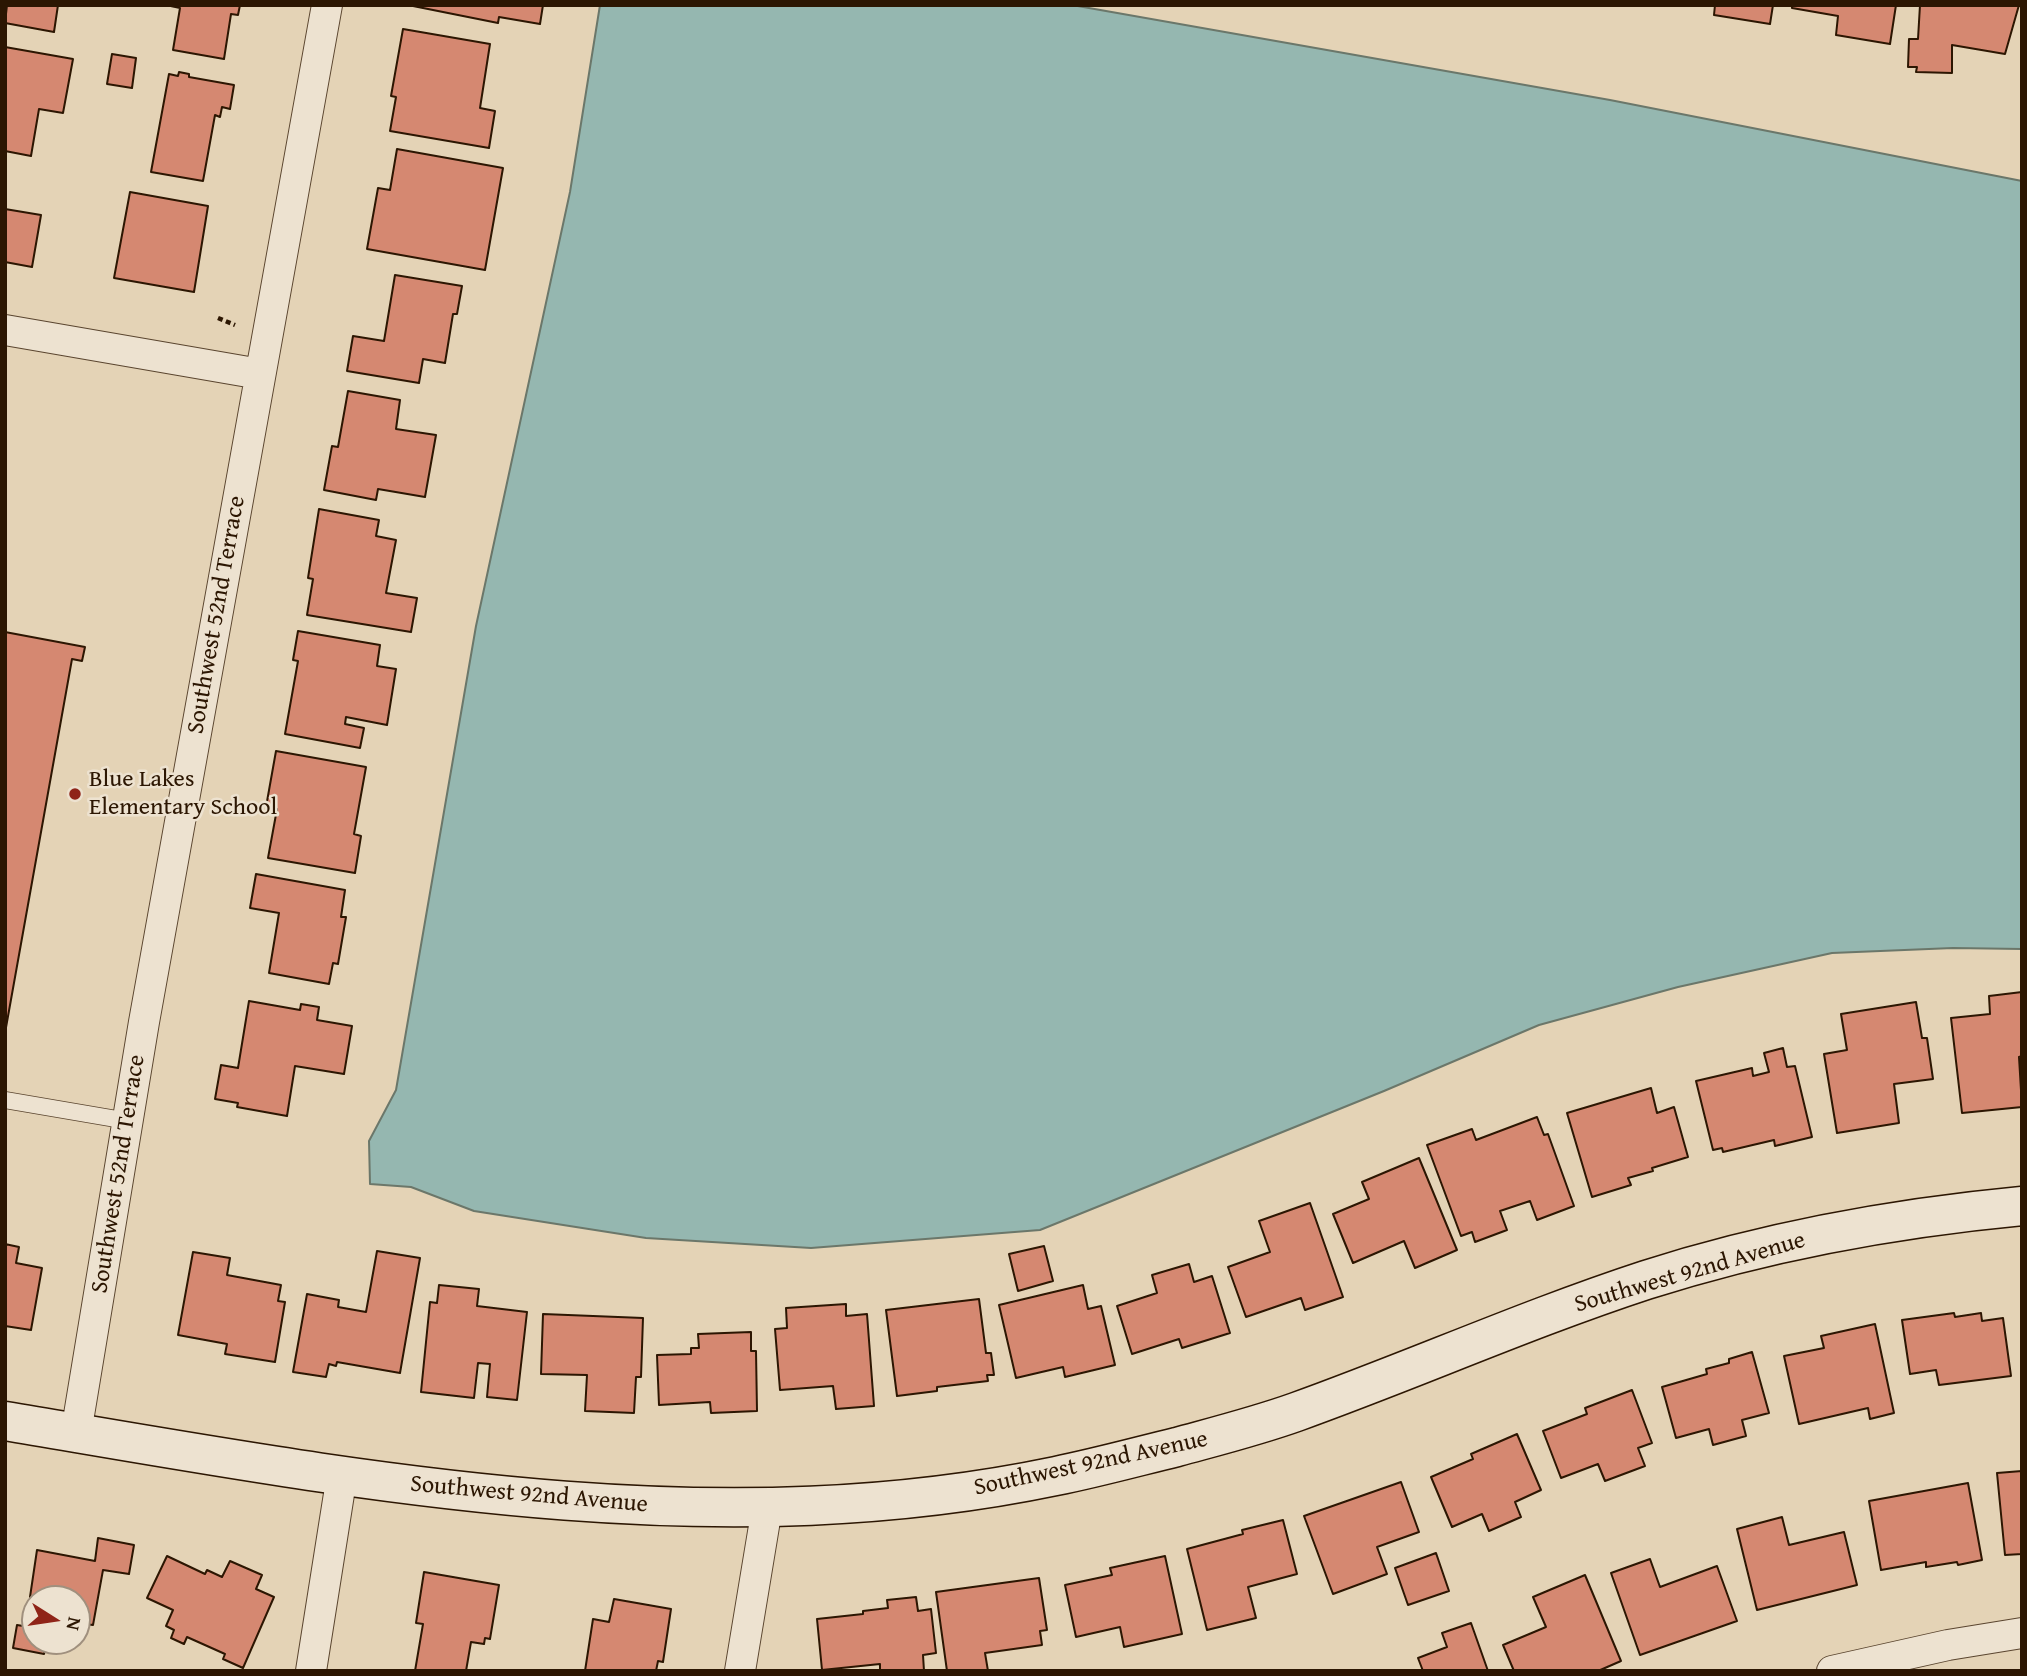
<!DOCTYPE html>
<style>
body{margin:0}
#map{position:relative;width:2027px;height:1676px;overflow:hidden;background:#e4d3b6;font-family:"Gentium Book Plus",serif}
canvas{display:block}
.frame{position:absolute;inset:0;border:7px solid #2c1602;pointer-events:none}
.north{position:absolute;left:21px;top:1585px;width:70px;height:70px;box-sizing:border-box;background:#ede2d0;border:2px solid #a0907e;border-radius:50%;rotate:102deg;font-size:19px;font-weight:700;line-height:28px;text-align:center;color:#2c1602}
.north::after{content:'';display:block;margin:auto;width:24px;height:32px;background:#8f2418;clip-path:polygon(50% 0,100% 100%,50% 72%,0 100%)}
</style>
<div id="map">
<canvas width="2027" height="1676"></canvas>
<div class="frame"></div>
<div class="north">N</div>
</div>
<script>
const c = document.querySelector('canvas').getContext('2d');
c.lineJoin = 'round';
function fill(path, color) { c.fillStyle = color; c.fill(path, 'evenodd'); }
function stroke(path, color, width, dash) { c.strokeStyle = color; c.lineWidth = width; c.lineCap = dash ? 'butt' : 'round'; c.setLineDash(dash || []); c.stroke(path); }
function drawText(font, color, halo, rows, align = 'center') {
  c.font = font + ' "Gentium Book Plus",serif'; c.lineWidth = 5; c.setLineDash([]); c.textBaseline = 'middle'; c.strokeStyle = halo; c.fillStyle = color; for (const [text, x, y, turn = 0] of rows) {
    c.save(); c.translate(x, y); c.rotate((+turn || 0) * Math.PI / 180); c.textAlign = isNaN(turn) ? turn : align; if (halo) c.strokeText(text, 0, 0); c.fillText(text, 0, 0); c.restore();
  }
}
const water = new Path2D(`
 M600,5h472l538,95 412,81v768l-69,-1 -121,5 -154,34 -139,38 -155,66 -344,139 -229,18 -165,-10 -172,-27 -63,-24 -41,-3 -1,-43 27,-51 80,-464 94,-434z`);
fill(water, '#95b7b0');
stroke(water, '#6b776a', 2);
const building = new Path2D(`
 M7,5h51l-4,27 -49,-9z
 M166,5h74l-2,10 -7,-1 -7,45 -51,-9 7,-42z
 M408,5h135l-3,19 -41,-7 -1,6z
 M1715,5h58l-3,19 -56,-9z
 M1792,5h104l-6,39 -54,-9 2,-19 -46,-8z
 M1920,5h99l-14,49 -53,-9v28l-36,-1 1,-5h-9l1,-28h9z
 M403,29l87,15 -10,64 15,3 -6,37 -99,-17 6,-34 -5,-1z
 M5,47l68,12 -10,54 -24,-4 -8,47 -26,-5z
 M112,54l24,4 -4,30 -25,-4z
 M179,72l10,2v3l45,8 -4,24 -8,-2 -2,10 -5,-2 -12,66 -52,-9 18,-98 9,2z
 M397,149l106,19 -18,102 -118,-21 11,-61 12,2z
 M130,192l78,14 -14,86 -80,-14z
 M5,209l36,6 -9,52 -27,-5z
 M395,275l67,11 -5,28h-4l-8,49 -22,-4 -4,24 -72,-12 6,-35 31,5z
 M348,391l52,9 -4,29 40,6 -11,62 -47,-8 -2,11 -52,-10 8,-44 6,1z
 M319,509l60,11 -3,16 20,4 -10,53 31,5 -6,34 -104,-17 6,-36 -5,-1z
 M298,631l82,14 -3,21 19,3 -9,56 -41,-8 -1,7 19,4 -4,20 -75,-14 13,-73 -5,-1z
 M5,632l80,15 -3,14 -10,-2 -67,374z
 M276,751l90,16 -12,67 7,2 -6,37 -87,-15 9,-49 -11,-2z
 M256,874l89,16 -4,27h5l-8,47 -5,-1 -4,21 -60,-11 10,-60 -29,-5z
 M2022,992v64l-3,1 3,50 -60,6 -11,-95 39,-4 -1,-18z
 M249,1001l51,9 1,-6 18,3 -2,13 35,6 -8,48 -49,-8 -8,50 -50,-9 1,-4 -23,-4 6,-34 17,3z
 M1916,1002l6,36h5l6,41 -39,5 5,39 -62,10 -13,-79 23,-4 -6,-36z
 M1783,1048l4,19 8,-1 17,71 -37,9 -1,-6 -51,12 -1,-4 -9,2 -17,-69 56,-13 1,8 16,-4 -5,-19z
 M1651,1088l6,25 17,-6 14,50 -36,11 1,3 -25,7 3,7 -39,12 -25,-84z
 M1537,1117l7,18 4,-1 26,72 -37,14 -7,-19 -30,10 7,19 -32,12 -3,-10 -11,4 -34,-91 45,-16 4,11z
 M1419,1158l38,92 -42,18 -11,-27 -51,22 -20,-49 36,-15 -7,-17z
 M1310,1203l33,94 -38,13 -4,-12 -55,19 -18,-50 42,-15 -11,-31z
 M5,1244l14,3 -3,16 26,5 -11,62 -26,-4z
 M1044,1246l9,35 -35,10 -9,-37z
 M377,1251l43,7 -20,115 -63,-11 -1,4 -7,-2 -3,13 -33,-5 14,-78 32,6 -1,7 28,5z
 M193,1252l37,6 -3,17 54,10 -3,16 7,1 -10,60 -50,-8 2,-10 -49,-9z
 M1189,1264l5,18 18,-6 18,57 -48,15 -3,-9 -47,15 -15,-48 40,-13 -5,-18z
 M439,1285l40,4 -2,17 50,6 -10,88 -30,-3 3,-33 -12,-1 -4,35 -53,-6 9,-90 7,1z
 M1083,1285l5,24 13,-3 14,59 -50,12 -2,-10 -47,11 -17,-73z
 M979,1299l7,54h5l3,22h-7l1,6 -51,6v4l-40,5 -11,-86z
 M846,1304v12l21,-2 7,92 -38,3 -3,-23 -53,4 -5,-61 12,-1 -1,-20z
 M1954,1313l1,4 26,-4 1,8 21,-3 8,58 -72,9 -3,-15 -26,4 -8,-54z
 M543,1314l100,4 -2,59h-5l-2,36 -49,-2 2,-36 -46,-1z
 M1875,1324l19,89 -24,6 -2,-11 -69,16 -15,-68 40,-8 -3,-12z
 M751,1332v19h5l1,60 -46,2 -1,-11 -51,3 -2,-50 34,-1v-6h8l-1,-14z
 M1752,1352l17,61 -27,7 4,16 -33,9 -4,-16 -33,9 -14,-51 45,-13 -1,-5 23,-6v-4z
 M1632,1390l20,53 -14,5 7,18 -40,15 -7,-17 -37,14 -18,-47 44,-17 -2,-6z
 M1517,1434l24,56 -26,12 6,15 -32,14 -7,-17 -30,13 -21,-50 42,-18 -2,-5z
 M2022,1471v83l-17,1 -8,-82z
 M1401,1482l18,50 -42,15 10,27 -54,20 -29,-78z
 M1968,1483l14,77 -24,5 -1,-3 -31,5v-5l-45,8 -12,-69z
 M1782,1517l7,28 55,-13 13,53 -100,25 -20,-81z
 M1283,1520l14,54 -49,13 8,31 -49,12 -20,-81 56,-15 -1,-4z
 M98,1538l36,7 -5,29 -26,-4 -10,55 -16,-2v-24l-47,-2 7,-47 58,11z
 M1436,1553l13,38 -41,14 -13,-37z
 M167,1556l38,18 2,-4 15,7 8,-16 32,14 -6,14 18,8 -31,71 -20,-9 2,-5 -38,-17 -3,7 -13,-6 3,-8 -8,-4 7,-16 -26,-12z
 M1165,1556l17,78 -58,13 -4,-20 -44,10 -11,-52 47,-10 -2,-7z
 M1650,1559l10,28 57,-21 20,55 -97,34 -29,-82z
 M424,1572l75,13 -9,54 -5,-1 -1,6 -13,-2 -5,29h-51l8,-47 -7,-1z
 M1585,1575l36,86 -23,10h-84l-11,-26 43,-18 -13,-30z
 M1039,1578l8,52 -7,1 2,14 -57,8 3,18h-41l-11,-79z
 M916,1597l2,14 13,-2 5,44 -13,2 1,16h-44v-7l-58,6 -5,-51 46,-5v-3l25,-3 -1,-8z
 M614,1599l57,10 -8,53 -5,-1 -2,10h-71l8,-52 16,3z
 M1471,1623l17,48h-65l-5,-13 29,-11 -5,-14z
 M17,1625l18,3v13h12l-3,13 -31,-6z`);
fill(building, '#d58871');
stroke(building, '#2c1602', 2);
const lane = new Path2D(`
 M5,1100l123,21`);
const street = new Path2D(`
 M5,330l255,44
 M76,1433l68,-411 183,-1017
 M311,1671l31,-196
 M740,1671l27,-163
 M1832,1671l116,-26 74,-12`);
const secondary = new Path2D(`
 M5,1421c346,58 701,128 1051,55 40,-8 80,-19 121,-29 40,-11 80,-21 119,-35 117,-42 231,-93 350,-132 122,-39 249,-62 376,-74`);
stroke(lane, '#5a452f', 18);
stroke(street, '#5a452f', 32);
stroke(secondary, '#2c1602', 41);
stroke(new Path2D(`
 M218,318l17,7`), '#2c1602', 4.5, [5, 3.5]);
stroke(lane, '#ede2d0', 16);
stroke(street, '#ede2d0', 30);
stroke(secondary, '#ede2d0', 38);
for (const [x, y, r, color] of [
 [75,794,7,"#8f2418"]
]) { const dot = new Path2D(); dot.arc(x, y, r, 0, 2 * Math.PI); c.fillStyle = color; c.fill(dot); stroke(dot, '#ede2d0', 2.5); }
drawText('24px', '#2c1602', '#ede2d0', [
 ["Southwest 52nd Terrace",217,615,-80],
 ["Southwest 52nd Terrace",119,1174,-81],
 ["Southwest 92nd Avenue",1690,1273,-16],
 ["Southwest 92nd Avenue",1091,1464,-12],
 ["Southwest 92nd Avenue",529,1495,5]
]);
drawText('24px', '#2c1602', '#ede2d0', [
 ["Blue Lakes",89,780],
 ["Elementary School",89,808]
], 'left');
</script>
